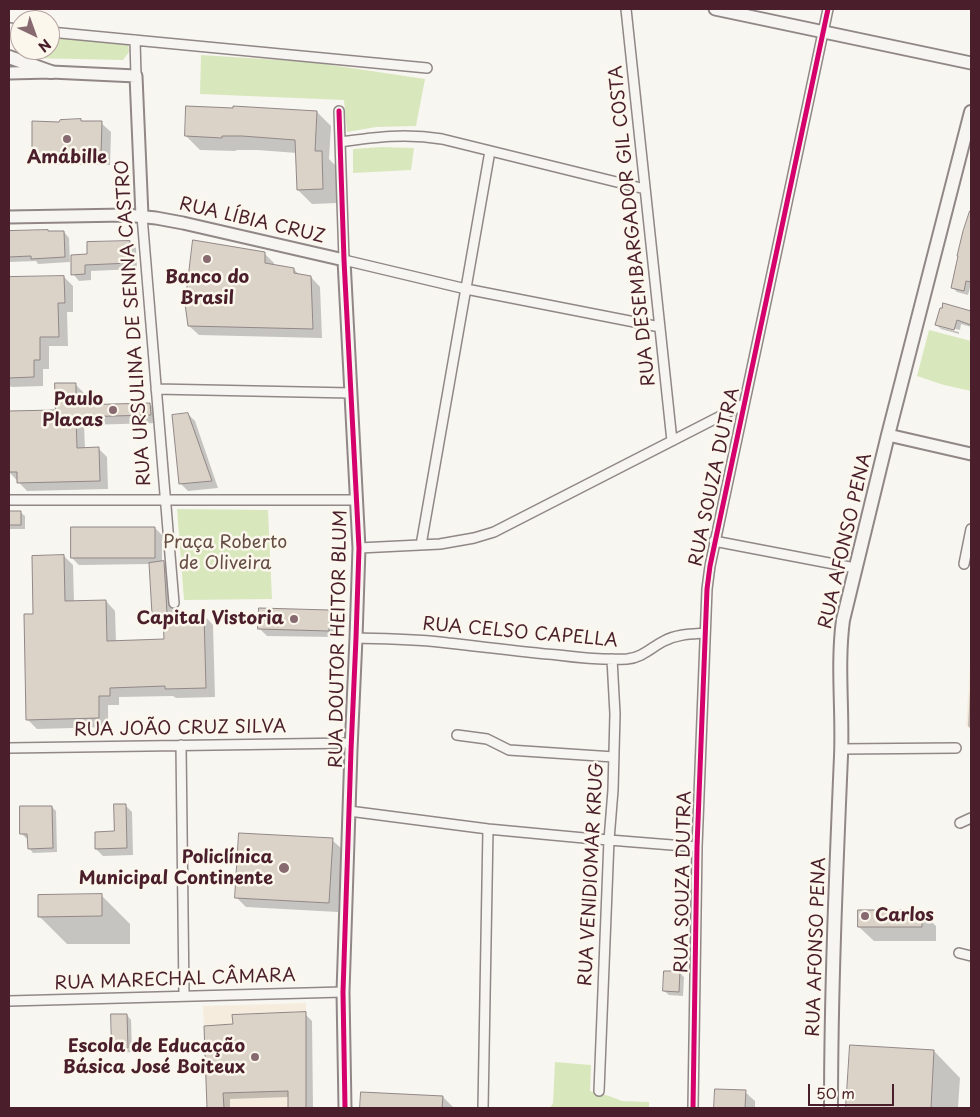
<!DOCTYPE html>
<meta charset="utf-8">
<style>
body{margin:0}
#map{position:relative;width:980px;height:1117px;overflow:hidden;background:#f8f6f0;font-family:"Playpen Sans",sans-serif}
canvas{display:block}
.frame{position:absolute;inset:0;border:10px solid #4a1f2b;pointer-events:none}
.north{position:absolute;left:10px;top:10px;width:50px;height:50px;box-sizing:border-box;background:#fbf7ec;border:1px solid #b4a19f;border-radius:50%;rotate:138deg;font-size:14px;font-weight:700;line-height:20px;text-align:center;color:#4a1f2b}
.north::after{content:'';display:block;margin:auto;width:18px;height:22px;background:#876a70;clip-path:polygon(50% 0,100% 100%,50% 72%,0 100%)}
.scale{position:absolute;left:808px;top:1084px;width:86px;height:22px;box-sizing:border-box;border:2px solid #4a1f2b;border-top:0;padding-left:6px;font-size:15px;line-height:18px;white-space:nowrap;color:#4a1f2b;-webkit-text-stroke:4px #fbf7ec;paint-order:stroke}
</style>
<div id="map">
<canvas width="980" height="1117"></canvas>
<div class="frame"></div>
<div class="north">N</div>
<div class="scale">50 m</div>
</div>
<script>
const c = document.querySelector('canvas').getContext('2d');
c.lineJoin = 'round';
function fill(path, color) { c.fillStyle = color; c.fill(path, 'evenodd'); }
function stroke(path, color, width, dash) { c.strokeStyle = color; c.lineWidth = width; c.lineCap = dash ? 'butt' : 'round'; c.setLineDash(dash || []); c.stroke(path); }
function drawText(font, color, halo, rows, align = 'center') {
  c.font = font + ' "Playpen Sans",sans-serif'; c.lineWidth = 5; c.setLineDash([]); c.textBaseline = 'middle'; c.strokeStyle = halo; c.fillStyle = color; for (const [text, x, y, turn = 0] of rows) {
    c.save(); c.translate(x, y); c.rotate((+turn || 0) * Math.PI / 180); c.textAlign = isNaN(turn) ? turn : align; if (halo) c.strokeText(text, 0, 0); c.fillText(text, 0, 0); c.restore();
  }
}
fill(new Path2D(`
 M971,651v76l-5,-1z
 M306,1003v105h-99l-4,-102z`), '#f5ecde');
fill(new Path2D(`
 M15,35h5v15h30v-13l78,5 1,10 -6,8 -96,-2 -12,-8z
 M201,55l110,7 114,17 -9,47 -40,1 -29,5 -3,-32 -144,-6z
 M381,147l33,1 -3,22 -58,3v-24z
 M929,330l42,11v50l-27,-6 -27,-9z
 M177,509l91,1 4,89 -88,1z
 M555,1062l36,3 -1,26 19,5 13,5 27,1v6h-99l3,-5z`), '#d9e7bd');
fill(new Path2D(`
 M317,112l14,14 -2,33 7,7 1,37 -25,1 -14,-14 -1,-37 -40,-3h-21v1l-36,-1 -14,-14z
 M80,120l3,3h18l10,9 -1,33h-67l-10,-10 26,-32z
 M971,211v73l-3,11 -11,-3 -4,-4 11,-56z
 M47,231l2,2 15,-1 5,6 1,24 -32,2 -2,-3 -27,1v-30z
 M130,242l6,6 1,21 -46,2v9l-12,1 -6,-7 15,-19z
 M264,253l10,10v3l20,3 6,7 11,1 9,10 2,51 -123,-3 -10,-9z
 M64,277l9,9v26h-6l1,34h-19v23h-6v17l-32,1 -2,-3v-74z
 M944,304l27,8v15l-10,-3 -1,6 -20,-5v2l19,5v2l-18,-5 -4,-4z
 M75,384l9,9v13l66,-2 8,9 1,10 -75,2 1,24h14l8,8 1,32 -81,2 -18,-19v-60l48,-1z
 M188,414l7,7 23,67 -30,3 -7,-7 -7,-68z
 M9,512h11l5,4v13h-16z
 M155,528l7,7v28h2l7,7 3,46 30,-1 9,10 2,72 -39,1 -3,-2 -54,1v8h-11v22l-71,2 -9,-9 6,-105 30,-59 9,9 1,37 32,-1 9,10 1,31 49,-2v-19h-5l-7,-7 -3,-50 -71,1 -7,-7z
 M329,611l7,7 -1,19 -68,-1 -7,-7z
 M971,671v59l-3,-4z
 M125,805l7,7 1,43 -30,1 -7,-7 19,-16z
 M52,807l4,4 1,41 -24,1 -4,-5v-10h-3l-5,-5z
 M332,840l10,9 -4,63 -92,-5 -10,-10z
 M102,896l28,28v20h-63l-28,-28z
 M921,911l15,15v15h-62l-15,-14z
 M679,972l5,5 -1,19 -14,-1 -5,-4z
 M305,1014l7,7 1,87h-24v-11l-59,2v9h-22l-3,-81 29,-2z
 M127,1015l4,5 1,32 -14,1 -5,-5z
 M851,1047l83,4 26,27 -2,30h-111z
 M716,1091l29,1 10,9v7h-40z
 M362,1093l81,4 11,11h-92z`), '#0003');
const building = new Path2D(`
 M186,106l47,2v-2l84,5 -2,40h7l1,38 -26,1 -2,-50 -53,-4h-20v2l-37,-2z
 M81,119v2h21l-1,35 -69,-1v-34l27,1 1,-2z
 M970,211h1v71l-5,-1 -2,10 -13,-3 7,-32h-1l6,-25z
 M48,230v1h16l1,26 -34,2v-3l-22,1v-26z
 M193,240l72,12v11l29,5v5l17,3 2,53 -125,-3 -3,-22z
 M130,241l1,22 -46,2v9l-14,1v-20l16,-1v-12z
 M64,276l1,27h-7l1,34h-19v23h-6v17l-25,1v-101z
 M943,303l28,8v14l-14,-5 -3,10 -19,-5 5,-17h2z
 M55,383h21v22l74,-2 1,12 -75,2 1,31 22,-1 1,34 -83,2v-11h-8v-61l46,-1z
 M188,413l24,68 -33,3 -7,-69z
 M9,511h12v14h-12z
 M71,527h84v31h-84z
 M64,555l1,46 41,-1 1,41 57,-2 -1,-24 41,-1 2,74 -41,1v-3l-55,2v8h-11v22l-73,2 -2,-106h9l-1,-58z
 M164,561l3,52 -15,1 -3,-51z
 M259,608l70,2v21l-71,-2z
 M114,804h12l1,44 -32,1v-17l19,-1z
 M20,806h32l1,42 -25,1 -1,-15h-7z
 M239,833l94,5 -4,65 -94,-5z
 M102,894v22l-64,1v-22z
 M858,910h64v17h-64z
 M664,971h16l-1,21 -16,-1z
 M306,1012v96h-18v-17l-65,2 1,15h-17l-3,-82 29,-2 -1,-9z
 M111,1014h16l1,34 -16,1z
 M850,1045l84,5 -3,58h-85z
 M715,1089l31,1 -1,18h-31z
 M361,1092l82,4 -1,12h-82z`);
fill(building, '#dbd3c8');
stroke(building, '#918787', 1);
const minor = new Path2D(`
 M626,9l46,432
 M9,28l11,1
 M50,32l377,36
 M135,40l1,36
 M339,111l5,149 122,29 194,38
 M340,142c36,-5 65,-9 102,-3l203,50
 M142,216l32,387
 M156,389l195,4
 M9,500h347
 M714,541l141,27
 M421,545l69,-394
 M359,548l81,-4 34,-6 20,-6 250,-128
 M964,564l7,-35
 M356,638c31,1 62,1 92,5 37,4 73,9 110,12 23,3 46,5 69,4 15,-1 25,-12 37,-18 13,-7 28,-7 41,-8
 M457,735l30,4 22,11 105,7
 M181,745l3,251
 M9,748l342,-5
 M841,749l115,-1
 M349,811l139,18 96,9 113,9
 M960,823l11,-5
 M959,953l12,3
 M9,1001l334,-9
 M599,1091l10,-251 4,-50 2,-76 -3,-55
 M483,1108l5,-279
 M693,1108l4,-261 10,-258 3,-23 118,-557`);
const tertiary = new Path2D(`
 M715,9l256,54
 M9,73l42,-1 85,4 6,140
 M9,217l117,-2 30,3 27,5 161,37 15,288 -3,90 -5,112 -8,242 2,116
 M888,435l83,19`);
const secondary = new Path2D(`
 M9,57l42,15
 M831,1108c0,-117 5,-234 10,-352 2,-45 -4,-91 2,-136l45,-185 83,-323`);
stroke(minor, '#918787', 12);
stroke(tertiary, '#918787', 15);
stroke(secondary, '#918787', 16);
stroke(minor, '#f6f5f1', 9);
stroke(tertiary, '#f6f5f1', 11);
stroke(secondary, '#f6f5f1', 12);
stroke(new Path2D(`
 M339,111l5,149 15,288 -3,90 -5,112 -8,242 2,116
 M693,1108l4,-261 10,-258 3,-23 118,-557`), '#d6006c', 5);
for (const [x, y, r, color] of [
 [67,139,5,"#876a70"],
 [207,259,5,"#876a70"],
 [113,410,5,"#876a70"],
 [294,619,5,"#876a70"],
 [284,868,6,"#876a70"],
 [865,916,5,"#876a70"],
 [255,1057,5,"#876a70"]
]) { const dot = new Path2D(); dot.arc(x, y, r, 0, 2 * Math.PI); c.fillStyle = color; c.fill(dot); stroke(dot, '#fbf7ec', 2); }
drawText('bold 18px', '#4a1f2b', '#fbf7ec', [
 ["Amábille",67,158,"center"],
 ["Banco do",207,278,"center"],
 ["Brasil",207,299,"center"],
 ["Paulo",103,400],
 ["Placas",103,421],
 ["Capital Vistoria",284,619],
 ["Policlínica",273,858],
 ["Municipal Continente",273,879],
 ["Carlos",875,916,"left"],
 ["Escola de Educação",245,1047],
 ["Básica José Boiteux",245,1068]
], 'right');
drawText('18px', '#4a1f2b', '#fbf7ec', [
 ["RUA LÍBIA CRUZ",252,221,13],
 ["RUA DESEMBARGADOR GIL COSTA",633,226,-96],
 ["RUA URSULINA DE SENNA CASTRO",134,323,-94],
 ["RUA SOUZA DUTRA",715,477,-78],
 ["RUA AFONSO PENA",846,541,-77],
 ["RUA CELSO CAPELLA",520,633,5],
 ["RUA DOUTOR HEITOR BLUM",339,639,-89],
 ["RUA JOÃO CRUZ SILVA",180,729,-1],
 ["RUA VENIDIOMAR KRUG",592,874,-87],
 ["RUA SOUZA DUTRA",684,882,-89],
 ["RUA AFONSO PENA",817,947,-88],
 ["RUA MARECHAL CÂMARA",175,980,-2]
]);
drawText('18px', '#674e45', '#fbf7ec', [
 ["Praça Roberto",225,543],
 ["de Oliveira",225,564]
]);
</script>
